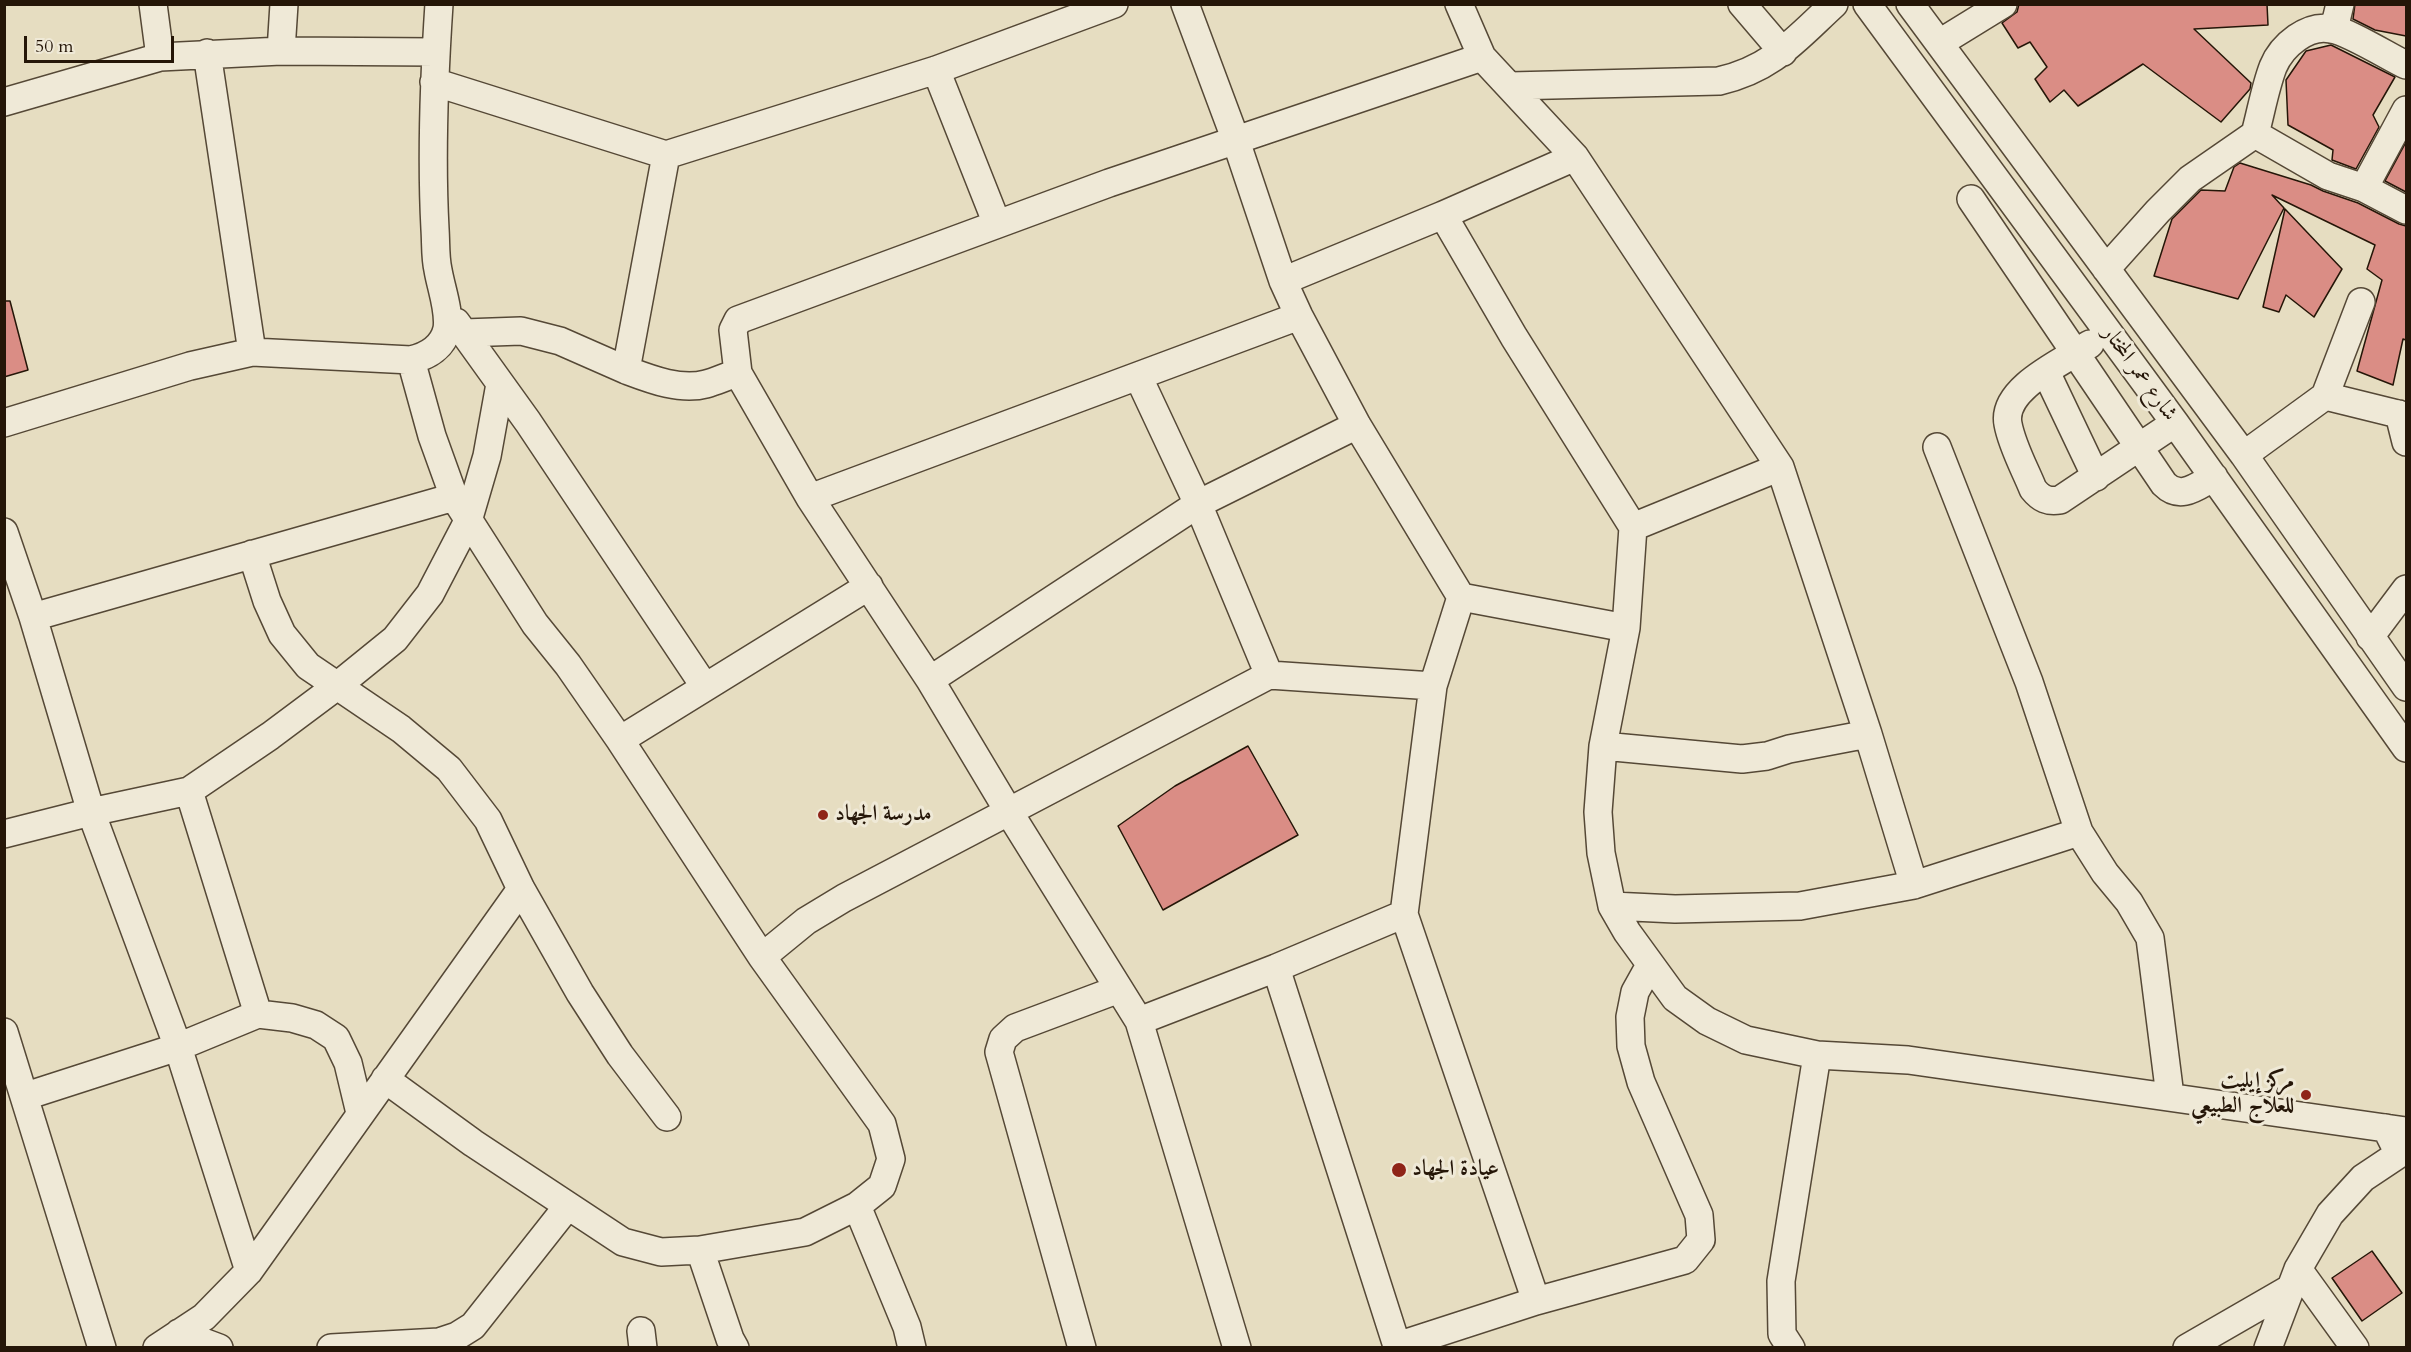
<!DOCTYPE html>
<meta charset="utf-8">
<style>
body{margin:0}
#map{position:relative;width:2411px;height:1352px;overflow:hidden;background:#e6ddc1;font-family:Cardo,serif}
canvas{display:block}
.frame{position:absolute;inset:0;border:6px solid #251608;pointer-events:none}
.scale{position:absolute;left:24px;top:36px;width:150px;height:27px;box-sizing:border-box;border:3px solid #251608;border-top:0;padding-left:8px;font-size:18px;line-height:21px;white-space:nowrap;color:#251608;-webkit-text-stroke:4px #efe9d7;paint-order:stroke}
</style>
<div id="map">
<canvas width="2411" height="1352"></canvas>
<div class="frame"></div>
<div class="scale">50 m</div>
</div>
<script>
const c = document.querySelector('canvas').getContext('2d');
c.lineJoin = 'round';
function fill(path, color) { c.fillStyle = color; c.fill(path, 'evenodd'); }
function stroke(path, color, width, dash) { c.strokeStyle = color; c.lineWidth = width; c.lineCap = dash ? 'butt' : 'round'; c.setLineDash(dash || []); c.stroke(path); }
function drawText(font, color, halo, rows, align = 'center') {
  c.font = font + ' Cardo,Amiri,serif'; c.lineWidth = 6; c.setLineDash([]); c.textBaseline = 'middle'; c.strokeStyle = halo; c.fillStyle = color; for (const [text, x, y, turn = 0] of rows) {
    c.save(); c.translate(x, y); c.rotate((+turn || 0) * Math.PI / 180); c.textAlign = isNaN(turn) ? turn : align; if (halo) c.strokeText(text, 0, 0); c.fillText(text, 0, 0); c.restore();
  }
}
const building = new Path2D(`
 M2019,4h248l1,21 -74,4 57,54 -1,6 -29,33 -78,-58 -65,42 -14,-16 -14,12 -15,-23 12,-12 -17,-25 -12,6 -16,-25 15,-11z
 M2355,4h51v32l-31,-6 -22,-11z
 M2331,45l64,32 -22,38 6,12 -23,42 -24,-9 1,-10 -45,-25 -2,-45 20,-29z
 M2406,142v50l-21,-11z
 M2240,163l71,22 12,6 35,12 41,21 7,2v114l-3,-1 -10,46 -36,-14 25,-91 -15,-11 8,-24 -103,-50 12,13 -46,91 -84,-23 18,-57 29,-29 24,1 9,-24z
 M2285,209l57,60 -28,48 -28,-22 -7,17 -16,-5z
 M4,301h6l18,69 -24,7z
 M1248,746l50,89 -135,75 -45,-84 57,-40z
 M2372,1251l30,42 -40,28 -30,-43z`);
fill(building, '#da8d85');
stroke(building, '#251608', 1.5);
const minor = new Path2D(`
 M153,4l7,53
 M1185,4l50,134 48,143 16,35 58,109 104,172
 M1459,4l23,53 93,100 205,310 88,267 46,151 -114,21 -125,3 -63,-3
 M1742,4l41,48
 M1867,4l308,419 231,325
 M1910,4l334,451 162,232
 M2334,29l6,-25
 M1951,36l52,-32
 M281,51l3,-47
 M207,53l45,299
 M1482,57l-373,126 -371,137 -5,10 5,43 72,125 120,182 79,132 130,209 137,-53 128,-54 29,-228 28,-89 165,31
 M936,70l61,154
 M434,82l232,73 270,-85 178,-66
 M1510,86l209,-5c53,-12 76,-41 115,-77
 M4,102l156,-45 121,-6 155,1
 M2255,134l73,42 36,12 42,22
 M666,155l-40,215c24,9 54,21 80,14 11,-3 21,-8 32,-11
 M1575,157l-132,58 71,122 119,190 -7,101 -23,118 -5,66 3,41 11,53 15,26 48,66 32,23 39,19 71,15 91,5 498,71
 M2364,188l42,-78
 M1971,199l193,285c17,17 33,2 50,-7
 M2106,269l52,-58 32,-32 65,-45c6,-22 10,-46 18,-67 9,-22 35,-43 58,-38 17,2 58,28 75,36
 M1283,281l160,-66
 M2361,302l-36,94 81,20
 M456,322l8,11 57,-2 39,10 66,29
 M464,333l64,89 177,265
 M2090,344c-25,17 -89,44 -82,80 4,22 17,45 25,65 8,10 15,13 27,11l115,-77
 M411,360l21,76 22,61 81,127 33,41 52,75 249,-154
 M2046,372l50,105
 M1138,376l60,128 71,171
 M2399,414l7,28
 M4,423l186,-57 62,-14 159,8c17,-4 32,-13 36,-31 3,-18 -6,-41 -9,-59 -3,-13 -2,-27 -3,-41 -4,-75 -1,-150 4,-225
 M1937,447l92,235 50,150 26,41 24,29 21,36 20,158
 M2244,455l81,-59
 M810,498l489,-182
 M1633,527l147,-60
 M4,532l29,85 58,195 87,235 71,224
 M252,554l15,47 15,33 26,32 93,63 48,40 39,51 33,69 59,104 40,62 47,62
 M33,617l421,-120
 M2370,637l36,-48
 M930,680l268,-176 159,-79
 M1603,746l139,13 25,-3 22,-7 79,-15
 M189,791l81,-55 67,-50 58,-47 35,-45 38,-73 19,-65 13,-72
 M4,834l87,-22 98,-21 69,223
 M1914,885l165,-53
 M762,957l44,-36 38,-23 425,-223 164,11
 M1276,968l121,378 139,-45 -132,-387
 M1139,1021l98,327
 M4,1032l98,316
 M385,1079l88,64 150,99 38,10 39,-2 105,-18 52,-26 25,-20 9,-27 -9,-35 -120,-167 -142,-217
 M26,1096l152,-49 80,-33 34,4 24,7 20,13 12,25 12,50
 M857,1206l50,121 5,21
 M700,1250l30,89 5,9
 M2298,1269l57,79
 M1536,1301l149,-41 16,-20 -2,-25 -58,-133 -10,-36 -1,-29 5,-25 15,-27
 M641,1331l2,17
 M179,1333l40,15
 M157,1348l47,-31 45,-46 272,-382
 M331,1348l108,-6 18,-6 16,-10 94,-119
 M1082,1348l-83,-296 4,-13 12,-11 104,-39
 M1791,1348l-9,-14 -1,-53 36,-226
 M2187,1348l104,-60
 M2268,1348l30,-79 32,-55 33,-36 36,-24 -13,-26`);
stroke(minor, '#554836', 30);
stroke(minor, '#efe9d7', 27);
for (const [x, y, r, color] of [
 [823,815,6,"#8f2418"],
 [2306,1095,6,"#8f2418"],
 [1399,1170,8,"#8f2418"]
]) { const dot = new Path2D(); dot.arc(x, y, r, 0, 2 * Math.PI); c.fillStyle = color; c.fill(dot); stroke(dot, '#efe9d7', 2); }
drawText('22px', '#251608', '#efe9d7', [
 ["شارع عمر المختار",2139,374,54]
]);
drawText('bold 22px', '#251608', '#efe9d7', [
 ["مدرسة الجهاد",835,815],
 ["مركز إيليت",2294,1082,"right"],
 ["للعلاج الطبيعي",2294,1107,"right"],
 ["عيادة الجهاد",1412,1170]
], 'left');
</script>
